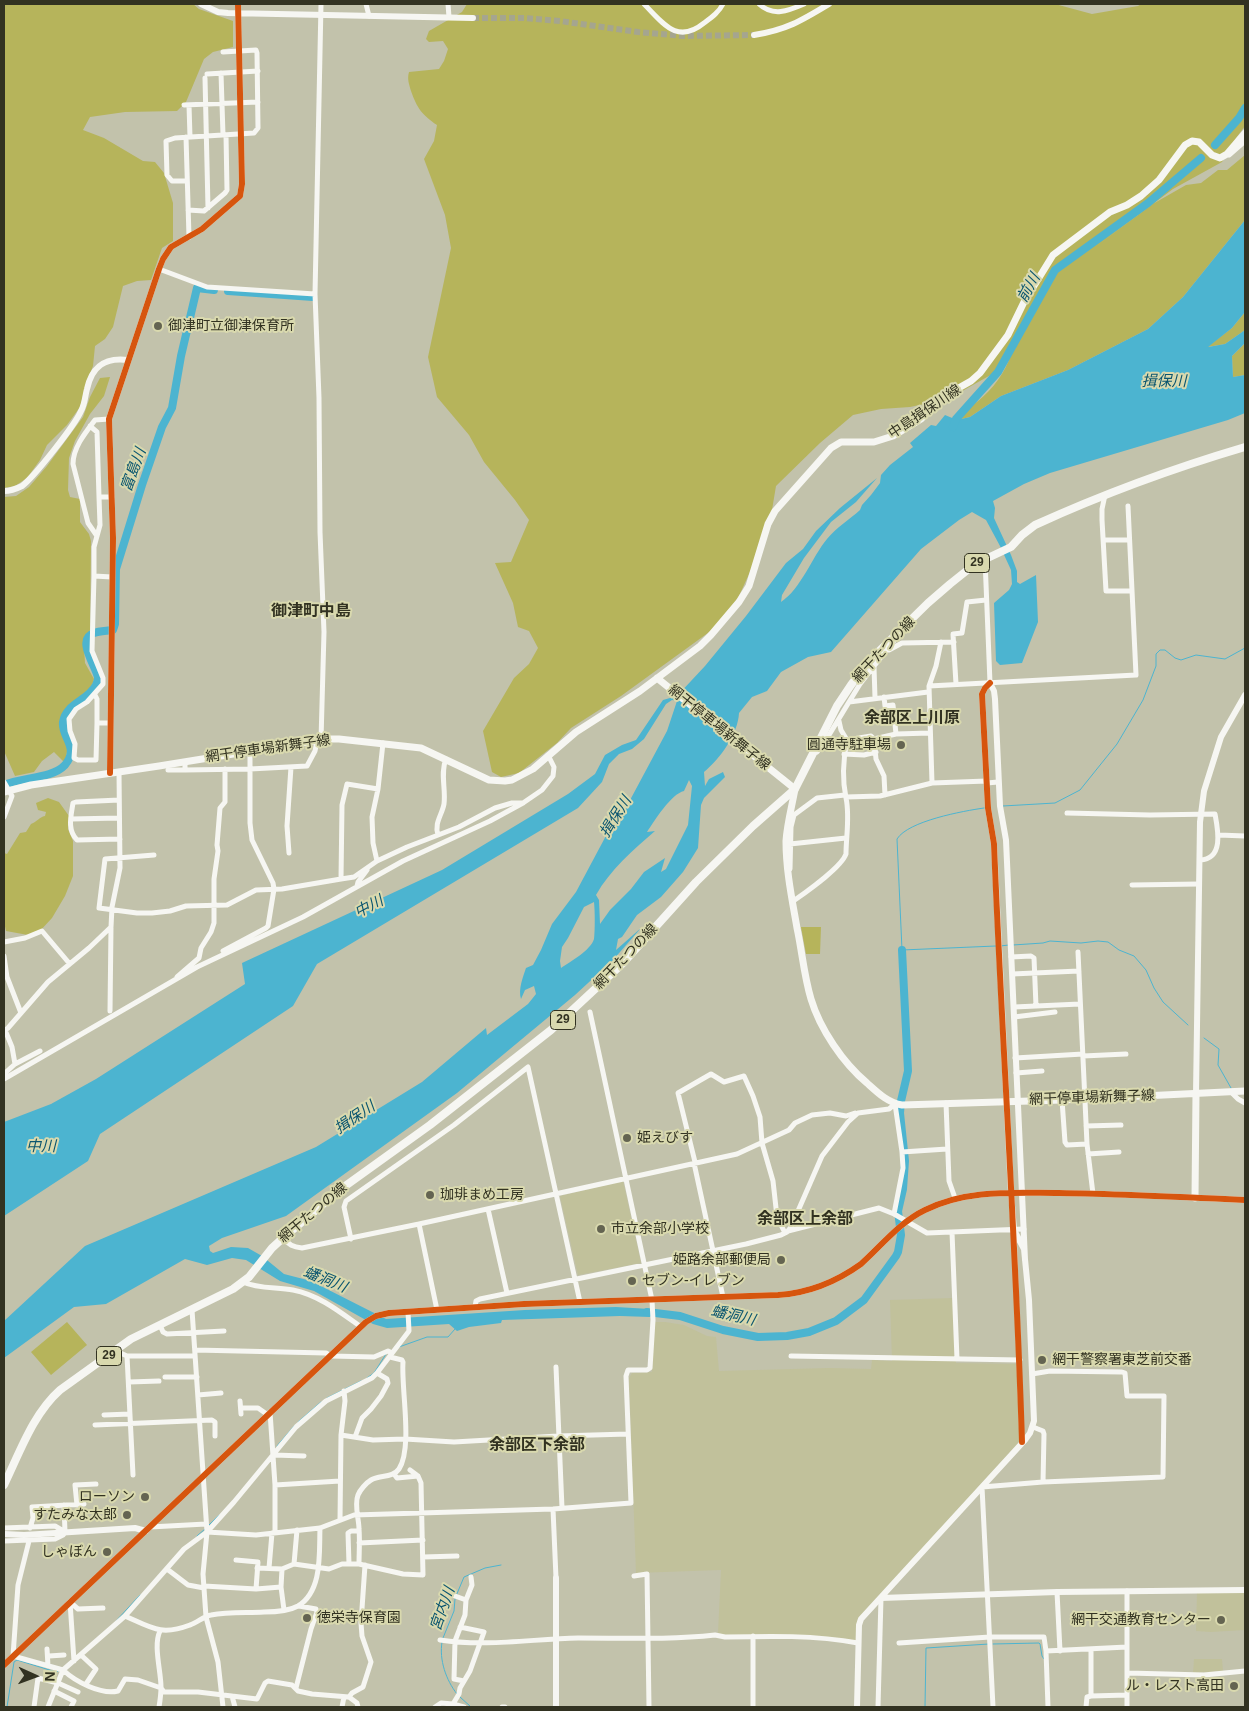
<!DOCTYPE html>
<meta charset="utf-8">
<style>
body{margin:0}
#map{position:relative;width:1249px;height:1711px;overflow:hidden;background:#c2c2ab;font-family:Arial,sans-serif}
canvas{display:block}
.frame{position:absolute;inset:0;border:5px solid #323221;pointer-events:none}
.north{position:absolute;left:10px;top:1651px;width:50px;height:50px;-webkit-text-stroke:4px #d9d9ae;paint-order:stroke;rotate:92deg;font-size:14px;font-weight:700;line-height:20px;text-align:center;color:#323221}
.north::after{content:'';display:block;margin:auto;width:18px;height:22px;background:#323221;clip-path:polygon(50% 0,100% 100%,50% 72%,0 100%)}
</style>
<div id="map">
<canvas width="1249" height="1711"></canvas>
<div class="frame"></div>
<div class="north">N</div>
</div>
<script>
const c = document.querySelector('canvas').getContext('2d');
c.lineJoin = 'round';
function fill(path, color) { c.fillStyle = color; c.fill(path, 'evenodd'); }
function stroke(path, color, width, dash) { c.strokeStyle = color; c.lineWidth = width; c.lineCap = dash ? 'butt' : 'round'; c.setLineDash(dash || []); c.stroke(path); }
function drawText(font, color, halo, rows, align = 'center') {
  c.font = font + ' Arial,"Noto Sans JP",sans-serif'; c.lineWidth = 4; c.setLineDash([]); c.textBaseline = 'middle'; c.strokeStyle = halo; c.fillStyle = color; for (const [text, x, y, turn = 0] of rows) {
    c.save(); c.translate(x, y); c.rotate((+turn || 0) * Math.PI / 180); c.textAlign = isNaN(turn) ? turn : align; if (halo) c.strokeText(text, 0, 0); c.fillText(text, 0, 0); c.restore();
  }
}
fill(new Path2D(`
 M623,1181l18,82 -63,12 -18,-79z
 M953,1298l3,65 61,1 3,77 -163,179v22l-136,-7 -3,-2 3,-63 -85,3 -7,-195 3,-5 20,-1 3,-50h10l19,3 23,11 9,1 3,34 110,-3 42,1 1,-9 20,1 -2,-61z
 M1197,1592h48v38l-34,2 -15,-1z
 M1194,1659h28l1,12 -30,2z`), '#c1c19b');
fill(new Path2D(`
 M4,4h189l6,5 34,12v26l-20,5 -9,7 -18,43 -9,9 -52,1 -35,5 -7,13 21,8 39,23 12,1 9,11 9,30v38l-11,7 -11,32 -14,1 -14,5 -10,41 -8,12 -10,7 -2,20 -7,18 -6,23 -13,18 -20,20 -7,15 -13,18 -12,8 -11,2z
 M467,4h588l37,10 46,-8 3,-2h104v122l-9,12 -14,24 -49,27 -82,61 60,-45 35,-20 15,-2 17,-13h9l18,-15v65l-62,77 -35,32 -80,41 -67,26 -31,21 -13,3 -2,-3c5,-5 10,-8 16,-11 17,-11 30,-27 38,-46l-13,12 -48,27 -38,8 -29,2 -28,6 -33,28 -44,43 -4,24 -16,49 -18,39 -26,32 -91,66 -50,32 -14,15 -38,30 -18,4 -9,-5 -9,-41 31,-53 15,-14 9,-16 -9,-17 -11,-4 -5,-24 -18,-40 16,-1 18,-42 -14,-20 -31,-38 -15,-27 -32,-38 -9,-40 23,-109 -6,-33 -21,-56 10,-18 3,-16c-15,-10 -20,-17 -26,-34 -2,-7 -4,-12 -2,-19l30,-3 5,-8 4,-12 -5,-8 -14,1 -3,-3 3,-8 33,-19z
 M1245,312v18l-20,14 -18,3 25,-19z
 M1245,343v32l-12,2 -1,-21z
 M110,377l-6,19 -14,18 -15,27 -6,17 -1,32 2,7 10,2v23l9,12 2,7 -1,89 -6,17 1,16 9,16c-6,23 -24,17 -31,38 -6,17 11,25 1,45l-10,-10 -12,9 -8,11 -19,4 -11,-25v-254l12,-1 13,-9 18,-21 36,-49 7,-20 10,-19z
 M48,798l11,4 10,14 -1,13 5,12v35l-8,20 -13,22 -13,14 -11,3 -22,-4 -2,-9v-69l3,1 13,-21 6,-1 5,-8c6,-2 8,-7 14,-8l1,-4 -8,-2 -2,-7z
 M801,927h20l-1,27h-14z
 M67,1322l20,23 -36,30 -20,-23z`), '#b6b45b');
fill(new Path2D(`
 M1245,220v92l-13,16 -24,19 17,-3 20,-14v13l-13,13 1,21 12,-2v38l-17,7 -178,53 -26,11 -31,17 2,7 -1,10 17,37 6,16v11l3,2 16,-9 2,47 -16,41 -22,2 -4,-4 -2,-58 15,-13 3,-6 -1,-14 -11,-24 -14,-26 -14,-8 -13,8 -38,29 -90,103 -23,5 -27,15 -14,19 -15,6 -13,16c-1,21 -19,46 -35,59l1,14 4,-7 14,-7 2,5 -21,21 -3,7 -3,43 -15,24 -22,25 -24,18 -15,22 -4,2 -2,11 25,-22 -28,32 -38,35 -118,98 -171,123 -64,22 -13,8 1,5 3,2 18,-6 17,1 14,8 22,18 27,7 75,38 139,-9 91,-3 34,2v8l-30,-1 -118,4 -1,3 -32,4 -12,4 -8,-7 -62,4 -14,-4 -59,-33 -34,-10 -34,-21 -14,-2 -25,7 -22,-6 -79,45 -32,3 -70,51v-37l81,-75 231,-99 106,-65 64,-54 1,7 41,-31 8,-10 -2,-8 -9,4 -4,9c-3,-10 2,-22 5,-31l7,-3 8,-15 11,-26 24,-32 32,-60 21,-30 38,-71 10,-30 -5,-1 -6,4 -22,35 -12,10 -13,5 -10,10 -7,18 -24,26 -261,156 -24,42 -193,128 -12,27 -84,55v-94l47,-18 45,-25 149,-95 -3,-21 200,-93 126,-76 27,-20 10,-19 17,-10 14,-5 27,-40 14,-4 28,-30 41,-50 40,-53 17,-14 13,-18 24,-23 37,-30 -21,24 -25,20 -27,36 -22,37 -1,7c20,-13 31,-45 46,-63 9,-11 23,-20 33,-29l2,-5 9,-10 9,-12 1,-8 9,-10 23,-18 -3,-4 21,-18 5,1 9,-11 12,5 13,-3 31,-21 67,-26 80,-41 35,-32zM689,780l3,6 -4,39 -22,44 -5,3 4,-14 -21,14 -13,17 -21,21 -10,14 -1,-24 -3,-5c14,-25 37,-45 59,-64l-8,1c8,-12 24,-38 37,-41zM594,902c1,10 1,27 0,37 -3,11 -24,23 -33,29l-1,-7 2,-14 6,-9 16,-31z`), '#4cb4d0');
stroke(new Path2D(`
 M1003,806l52,-3 25,-13 37,-46 26,-44 13,-34v-12l4,-4h5l10,8 6,2 15,-5 29,4 20,-11
 M984,808c-21,3 -76,13 -87,31l5,111 94,-4
 M1013,945l30,-2 7,-2 31,2 17,-2 10,1 11,8 15,6 12,14 8,18 9,14 25,23
 M1000,946l9,-1
 M1204,1038l15,11 -1,16 13,23
 M399,1347l28,-10h21l7,-8
 M367,1378l7,-5 12,-19
 M327,1398l34,-17
 M298,1422l23,-20
 M277,1446l18,-21
 M208,1526l11,-11
 M197,1536l8,-7
 M456,1596l8,-19 21,-9 16,-3
 M116,1621l24,-26
 M443,1638l11,-27 1,-12
 M442,1642c-3,18 4,38 15,52
 M993,1644l46,-1 1,1 2,12 2,3
 M460,1697l11,10
 M7,1707l7,-45 3,-2 39,12 2,-1
 M925,1707l1,-59 63,-4`), '#4cb4d0', 1);
stroke(new Path2D(`
 M1215,145l24,-27 6,-10
 M228,291l85,6
 M953,427l3,-8 42,-47 57,-102 93,-67 53,-45
 M4,785c18,-8 48,-6 61,-20 15,-18 -4,-27 -2,-43 3,-19 25,-21 33,-37 1,-2 2,-5 2,-7 -1,-10 -23,-39 -4,-45 5,-2 13,-2 19,-3l2,-6 1,-55 26,-84 20,-58 10,-19 9,-52 16,-68 17,2
 M647,1312l33,4 43,14 35,7 29,-1 22,-4 27,-11 28,-21 32,-44 2,-4 3,-17 -3,-24 5,-22 2,-28 -5,-48 1,-12 7,-30 -6,-121`), '#4cb4d0', 8);
stroke(new Path2D(`
 M473,18h51l36,3 78,11 45,4 71,-1`), '#a5a58f', 6, [6, 3]);
stroke(new Path2D(`
 M366,4l3,12
 M448,4l1,13
 M644,4c19,19 33,41 60,19 8,-6 15,-11 19,-19
 M759,4c14,13 29,7 45,0
 M221,73l2,62
 M207,74l51,-3
 M205,78l3,130
 M184,105l74,-3
 M189,105l1,32
 M186,137l3,100
 M1227,154l2,1 16,-14
 M187,181h-15l-5,-6 -1,-34 9,-3 79,-5 4,-5 -1,-75 -1,-3 -33,2
 M188,210l16,1 21,-18 2,-3 -1,-55
 M159,269l48,18 108,7
 M90,426l7,6 2,65h13
 M1105,495l-3,14v11l4,71h26
 M99,497l1,28 -6,22v29l18,1
 M97,536l-9,-13 -15,-59c0,-16 12,-31 22,-44l14,-1
 M1104,540h25
 M985,559l5,124
 M94,576l-2,75 11,27v6l-16,18 -11,7 -7,10 1,12 5,13 -1,14 4,2h18l1,-37
 M889,650l13,-7 52,-1
 M874,667l1,31
 M956,684l-3,-50 9,-1 5,-31 19,-2
 M929,686l7,-20 5,-24
 M95,695l2,4v24h13
 M884,697l1,9 8,-1 3,29
 M849,702l11,-18 36,-46
 M874,739l2,20 8,17 1,19
 M321,740l3,-108 -4,-100 -1,-134 -4,-104 6,-290
 M847,740l24,-4 3,3 22,-5 34,-1
 M817,752l9,-12 23,-38 79,-10
 M844,754l20,1 12,-3
 M185,762v8l65,-1 57,-3 8,-15 2,-10
 M168,770h17
 M4,782l8,14 -8,21
 M932,783l-3,-97 207,-11 -8,-169
 M987,783l11,-1
 M846,797l34,-1 52,-13 55,-2
 M119,800l-43,2 -3,1c-2,13 -6,27 4,37l43,-1
 M1067,813l83,2 65,-1c3,16 9,45 -15,46
 M71,819l48,-1
 M438,835c-4,-12 4,-20 6,-31 2,-15 -4,-31 2,-45
 M1219,835l26,1
 M790,844l56,-6
 M289,853l-2,-27 4,-59
 M154,855l-49,4 -6,49 38,5h15l18,-2 16,-5 41,-1 29,-15 26,-1 59,-10 1,-74 5,-21 31,5
 M377,861l-4,-18 -1,-26 6,-28 5,-46
 M790,869l1,-42 3,-12 23,-17 28,-3
 M341,879l13,-2 23,-16 30,-14 52,-20 36,-19 17,-5h11
 M1132,885l67,-1
 M357,886l1,-4 9,-12
 M792,902c14,-10 49,-34 54,-48 0,-17 4,-38 0,-56 -4,-19 -3,-38 1,-58l-6,-10 -2,-9
 M4,942l21,-4 17,-7 27,32
 M223,951l43,-23 2,-2 6,-37 -1,-6 -21,-43 -2,-17v-71
 M1078,952l9,192 6,50
 M4,956l3,21 14,36
 M1011,957l20,-1 3,2 2,48
 M1012,974l67,-3
 M177,977l22,-19 2,-10 10,-16 3,-9v-44l4,-28 -1,-6 3,-37 5,-6v-33
 M1014,1007l66,-3
 M110,1011l1,-84 1,-20 8,-39 -1,-96
 M1014,1017l41,-5
 M5,1030l7,17 3,17
 M4,1031l4,-3 40,-46 41,-34 22,-21
 M1083,1056l43,-2
 M1015,1058l68,-4
 M1016,1073l26,-2
 M4,1074l11,-10 25,-13
 M4,1079l193,-112 106,-50 100,-56 87,-40 33,-18 19,-13 11,-14 1,-9 -6,-12
 M1231,1092l7,7 7,4
 M1062,1100l3,42 2,3 20,-1
 M946,1103l3,78 6,17
 M1086,1126l35,-1
 M902,1152l45,-3
 M1088,1154l31,-2
 M695,1162l-17,-69 33,-19 13,8 20,-6 9,20 7,21 2,26 11,38 4,36 8,16
 M694,1163l29,134
 M488,1209l19,84
 M419,1224l18,86
 M788,1231l91,-23 15,6 33,19 97,-4
 M1014,1231l8,211
 M952,1232l5,127
 M283,1238c6,7 10,9 19,10l117,-24 318,-70 52,-24 6,-7 17,-8 18,-2 16,3 9,-3
 M351,1239l-7,-32 2,-6 108,-76 74,-58 52,235
 M243,1282c15,7 34,5 50,8 26,5 47,22 68,37
 M475,1307l1,-6 4,-2 266,-55 35,-9 6,-3 4,-5 31,-71 26,-34 10,-9 31,-4 6,-5 7,48 1,16 -9,46
 M192,1310l15,222 -4,42 3,43 12,45 5,45
 M160,1325l3,7 4,2 57,-3
 M195,1350l131,3 5,3 43,1 14,-6 4,2
 M116,1351l11,5h68
 M127,1356l6,119
 M791,1356l229,4
 M556,1367l6,141
 M165,1377h32
 M129,1382l30,-1
 M198,1395l23,-2
 M240,1401l1,13
 M241,1408h17l10,7
 M270,1412l5,73v48
 M104,1415l26,-1
 M95,1425l117,-5 3,2v14
 M1033,1427l10,4 1,3 -1,48
 M341,1435l32,5 32,-1 49,3 104,-6 70,-2
 M355,1437l7,-19 9,-9 10,-13 7,-13 -1,-4 -10,-6
 M274,1455l30,1
 M394,1474l3,4 21,-2
 M275,1485l65,-4
 M77,1505l-2,-20 21,-1
 M553,1509l3,69
 M340,1520l1,-85 4,-34 -1,-10
 M150,1527l56,-3
 M4,1528l51,-2 10,6
 M30,1528l3,-10 -1,-11 52,-3
 M207,1532l49,3 64,-7 34,-13 199,-6 78,-6 -5,-127 2,-6h19l3,-2 3,-48 -1,-20 -62,-288
 M4,1541l51,-2 8,-4 2,-3 -1,-27
 M29,1541l-11,44 -5,71 50,14c13,12 38,25 55,21l7,-12 13,1 23,8 3,4h34l59,7 8,-16 3,-2 24,4 6,6 14,3 37,3 8,6 1,4
 M359,1543l64,-3
 M423,1557l34,-1
 M236,1560l22,2 -2,27
 M294,1564l3,-34
 M349,1564l-1,-31 3,-2h8
 M359,1564c0,-11 1,-23 0,-35 0,-10 -5,-24 -1,-34 2,-5 8,-12 13,-15 8,-5 22,-2 28,-11 14,-22 2,-80 4,-107l-1,-2 -12,-3
 M257,1568l25,1
 M269,1568l3,-35
 M167,1569l21,16 16,3
 M634,1576l13,-2 2,133
 M204,1586l52,3 25,-2
 M1127,1591v116
 M444,1592l22,8
 M1057,1592l3,59
 M70,1602l4,59
 M70,1602l8,7 25,-1
 M284,1610l-3,-23 1,-18 12,-5 35,5 13,-5h17l44,10 20,1 -2,-92 -3,-7 -8,-6
 M125,1616c27,12 36,20 65,9 7,-2 14,-9 21,-10 17,-3 36,-2 53,-3 11,0 25,-1 34,-6 25,-15 21,-54 22,-78
 M440,1640c46,7 92,-1 138,-2 46,0 92,2 137,-3l10,2c44,-1 90,-2 133,6
 M899,1643l91,-6h54l2,14 2,56
 M47,1649l1,17
 M1091,1649v47l36,-1
 M1046,1651l81,-4
 M81,1655l15,14 -10,15
 M49,1656l15,-1
 M1128,1673l76,2 41,-4
 M464,1681l-10,-2 1,-38 10,-26 1,-15 6,-15 -1,-8
 M296,1688l15,-59 6,-17 -1,-3 -17,-3
 M54,1691l20,10 -3,6
 M232,1696l3,11
 M349,1697l3,-4 11,-6 8,-25 -9,-26 -1,-13 4,-58
 M453,1704l6,-10 1,-6 10,-17 14,-39 -24,-5
 M34,1707l4,-29 20,5 20,9
 M48,1707l15,-37 62,-54 59,-67 23,-17 27,-30 62,-75 30,-26 46,-23 5,-5 32,-42 -1,-19
 M159,1707c1,-6 2,-13 2,-20 0,-16 -8,-42 -1,-56
 M342,1707l2,-10
 M435,1707l6,-4 12,1 11,3
 M502,1707h3
 M753,1707v-71
 M878,1707l3,-109
 M993,1707l-11,-220 61,-5 120,-5 1,-81h-37l-2,-23 -3,-1 -72,-1 -18,3
 M1086,1707l1,-10 4,-1`), '#f6f6f2', 5);
stroke(new Path2D(`
 M201,4l17,8 10,1 245,5
 M754,35c32,-5 47,-14 75,-31
 M4,491c6,0 12,-2 18,-5 12,-9 53,-61 59,-75 4,-7 4,-15 6,-22 5,-23 18,-32 41,-29
 M110,773l3,-235 -4,-119 50,-150 4,-10 8,-12 31,-18 38,-33 2,-12 -4,-180
 M1196,1094l4,-272 4,-31 17,-54 24,-42
 M4,1534l20,1 111,-7 11,3
 M556,1578v129
 M881,1598l176,-6 188,-2
 M4,1665l362,-343 10,-6 13,-3 135,-9 254,-9c32,-2 58,-13 83,-31 21,-19 39,-42 64,-54 42,-21 88,-17 134,-17 62,1 124,4 186,7
 M857,1707l2,-82 2,-6 164,-179 5,-7 4,-12 -5,-121 -5,-51 -10,-19 -3,-37 -17,-349 -6,-36 -6,-114 3,-6 5,-5 4,8 1,8 5,107 6,34 19,420`), '#f6f6f2', 6);
stroke(new Path2D(`
 M657,678l138,111c-3,17 -8,35 -9,52 0,30 6,58 11,87 5,23 7,48 14,71 9,30 32,64 56,84 10,9 21,20 35,22l160,-5 183,-9
 M4,792l27,-7 128,-19 167,-27h13l82,9 68,32 16,1 7,-1 21,-11 43,-37 64,-41 60,-45 11,-11 28,-33 10,-16 19,-62 7,-13 56,-63 10,-6h33l19,-6 28,-17 20,-21 30,-17 9,-8 28,-38 16,-33 29,-47 57,-43 17,-7 14,-9 18,-16 26,-35 7,-4 7,1 13,13 8,3 7,-4 18,-21
 M1195,1198l1,-104`), '#f6f6f2', 7);
stroke(new Path2D(`
 M4,1485c16,-33 29,-71 56,-95l71,-51 102,-50 16,-12 23,-29 11,-10 58,-49 89,-64 121,-95 72,-67 73,-81 57,-56 42,-37 42,-83 14,-21 19,-25 58,-57 22,-19 25,-20 36,-17 11,-12 13,-10c68,-31 139,-57 210,-78`), '#f6f6f2', 8);
stroke(new Path2D(`
 M990,683l-5,5 -3,6 6,114 6,36c8,199 22,399 28,598
 M110,773l3,-235 -4,-119 50,-150 4,-10 8,-12 31,-18 38,-33 2,-12 -4,-180
 M4,1665l362,-343 10,-6 13,-3 135,-9 254,-9c32,-2 58,-13 83,-31 21,-19 39,-42 64,-54 42,-21 88,-17 134,-17 62,1 124,4 186,7`), '#d6550e', 6);
for (const [x, y, r, color] of [
 [158,326,5,"#646451"],
 [901,745,5,"#646451"],
 [627,1138,5,"#646451"],
 [430,1195,5,"#646451"],
 [601,1229,5,"#646451"],
 [781,1260,5,"#646451"],
 [632,1281,5,"#646451"],
 [1042,1360,5,"#646451"],
 [145,1497,5,"#646451"],
 [127,1515,5,"#646451"],
 [107,1552,5,"#646451"],
 [307,1618,5,"#646451"],
 [1221,1620,5,"#646451"],
 [1234,1686,5,"#646451"]
]) { const dot = new Path2D(); dot.arc(x, y, r, 0, 2 * Math.PI); c.fillStyle = color; c.fill(dot); stroke(dot, '#d9d9ae', 2); }
for (const [x, y, w] of [
 [977,563,25],
 [563,1020,25],
 [109,1356,25]
]) { const box = new Path2D(); box.roundRect(x - w / 2, y - 9.5, w, 19, 4); c.fillStyle = '#d9d9ae'; c.fill(box); stroke(box, '#323221', 1); }
drawText('bold 12px', '#323221', null, [
 ["29",977,563],
 ["29",563,1020],
 ["29",109,1356]
]);
drawText('14px', '#323221', '#d9d9ae', [
 ["御津町立御津保育所",168,326],
 ["圓通寺駐車場",891,745,"right"],
 ["姫えびす",637,1138],
 ["珈琲まめ工房",440,1195],
 ["市立余部小学校",611,1229],
 ["姫路余部郵便局",771,1260,"right"],
 ["セブン-イレブン",642,1281],
 ["網干警察署東芝前交番",1052,1360],
 ["ローソン",135,1497,"right"],
 ["すたみな太郎",117,1515,"right"],
 ["しゃぼん",97,1552,"right"],
 ["徳栄寺保育園",317,1618],
 ["網干交通教育センター",1211,1620,"right"],
 ["ル・レスト高田",1224,1686,"right"]
], 'left');
drawText('14px', '#323221', '#d9d9ae', [
 ["中島揖保川線",925,412,-34],
 ["網干たつの線",884,650,-47],
 ["網干停車場新舞子線",719,728,39],
 ["網干停車場新舞子線",268,749,-8],
 ["網干たつの線",626,957,-46],
 ["網干停車場新舞子線",1092,1098,-2],
 ["網干たつの線",313,1213,-40]
]);
drawText('italic 15px', '#0a556f', '#d9d9ae', [
 ["前川",1029,288,-61],
 ["揖保川",1164,382],
 ["富島川",134,470,-70],
 ["揖保川",616,817,-58],
 ["中川",369,907,-28],
 ["揖保川",355,1118,-34],
 ["中川",41,1147],
 ["蟠洞川",325,1280,22],
 ["蟠洞川",733,1316,13],
 ["宮内川",443,1609,-71]
]);
drawText('bold 16px', '#323221', '#d9d9ae', [
 ["御津町中島",311,612],
 ["余部区上川原",912,719],
 ["余部区上余部",805,1220],
 ["余部区下余部",537,1446]
]);
</script>
